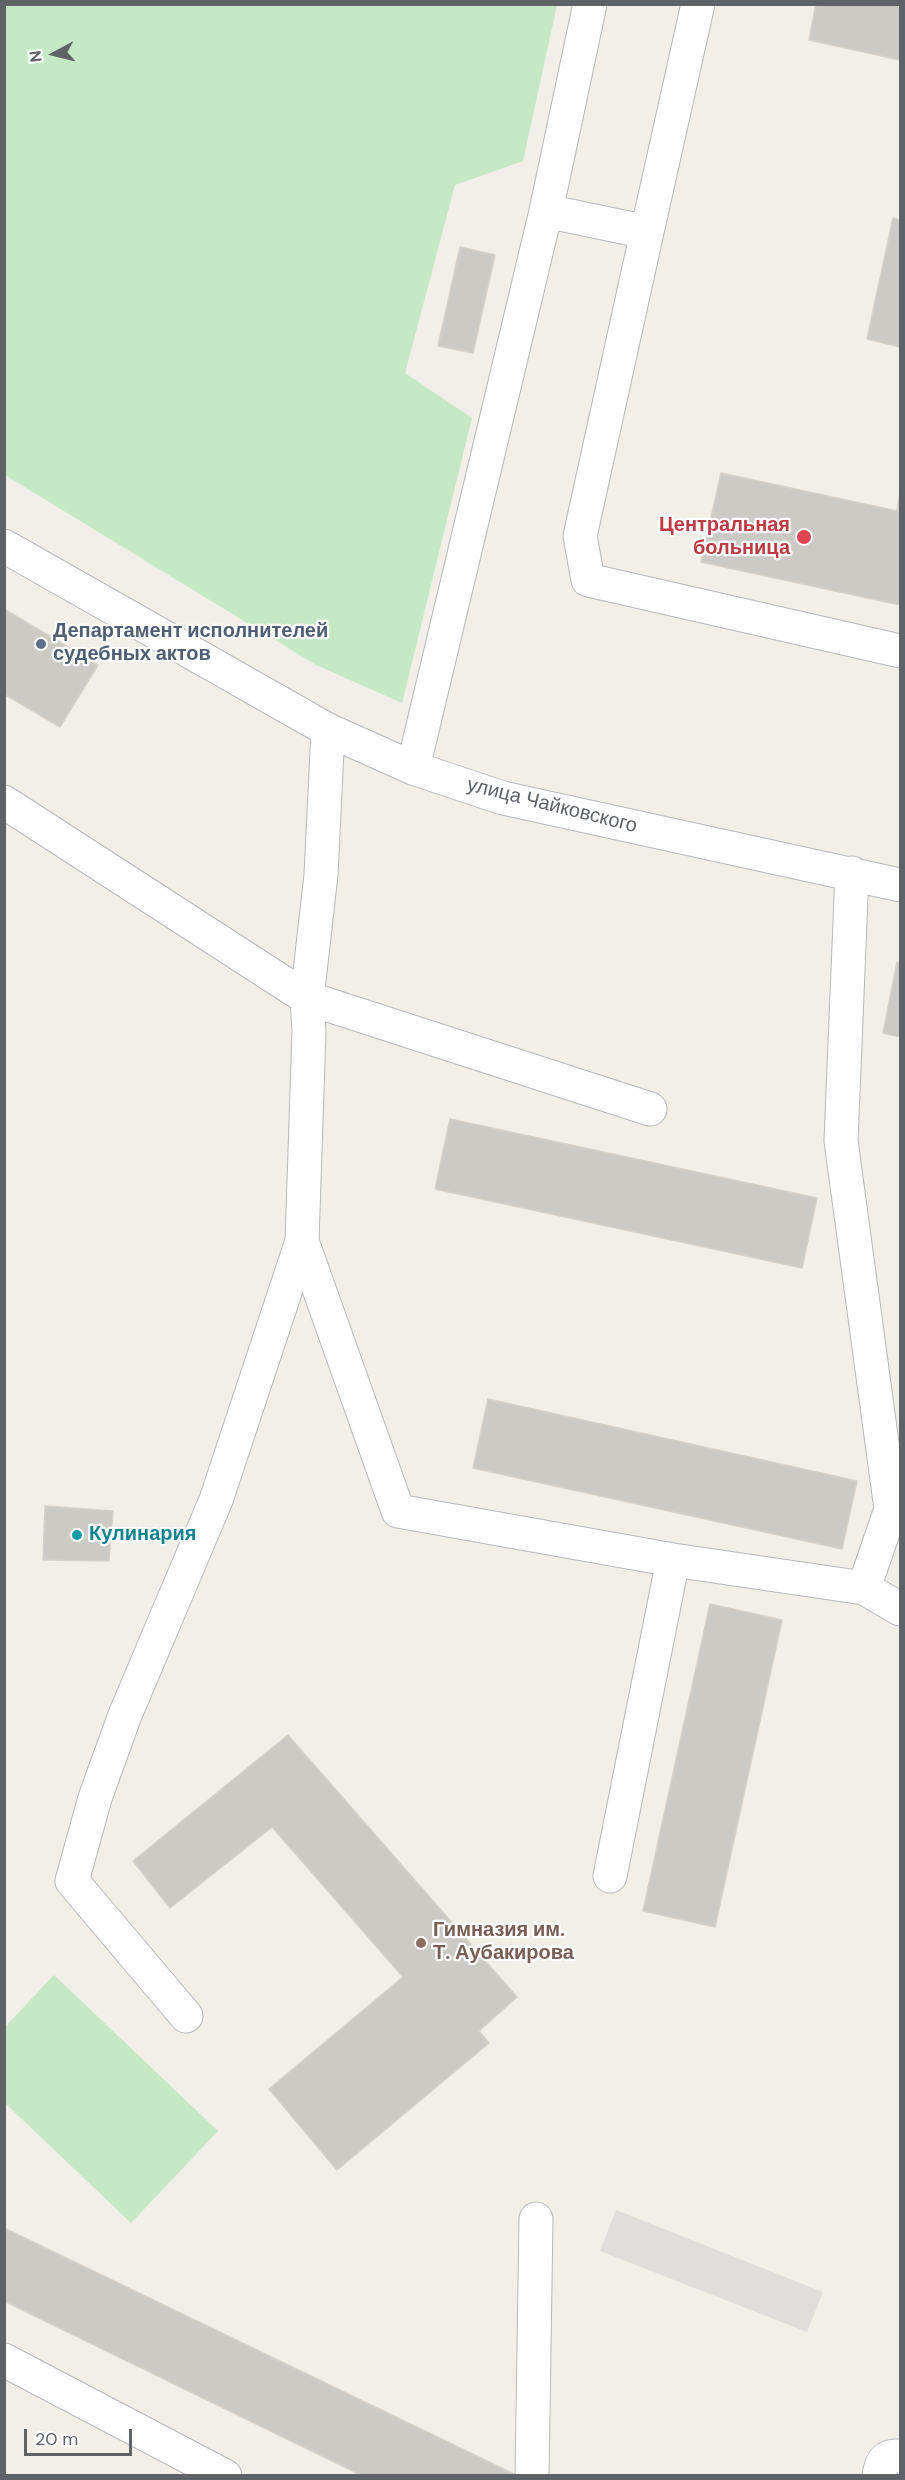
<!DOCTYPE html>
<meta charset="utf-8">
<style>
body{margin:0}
#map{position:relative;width:905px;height:2480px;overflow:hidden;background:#f1efe8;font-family:"DM Sans",sans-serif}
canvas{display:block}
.frame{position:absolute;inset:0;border:6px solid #5f6368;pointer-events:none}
.north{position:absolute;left:24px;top:24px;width:60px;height:60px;-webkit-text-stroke:4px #fff;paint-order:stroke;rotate:263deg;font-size:16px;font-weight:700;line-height:24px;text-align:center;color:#5f6368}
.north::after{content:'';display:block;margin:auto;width:21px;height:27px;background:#5f6368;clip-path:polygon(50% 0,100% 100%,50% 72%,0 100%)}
.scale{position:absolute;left:24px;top:2429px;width:108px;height:27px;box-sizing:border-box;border:3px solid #5f6368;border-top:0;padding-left:8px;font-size:18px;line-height:21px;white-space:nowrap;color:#5f6368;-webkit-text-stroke:4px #fff;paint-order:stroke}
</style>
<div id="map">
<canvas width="905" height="2480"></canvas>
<div class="frame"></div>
<div class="north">N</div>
<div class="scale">20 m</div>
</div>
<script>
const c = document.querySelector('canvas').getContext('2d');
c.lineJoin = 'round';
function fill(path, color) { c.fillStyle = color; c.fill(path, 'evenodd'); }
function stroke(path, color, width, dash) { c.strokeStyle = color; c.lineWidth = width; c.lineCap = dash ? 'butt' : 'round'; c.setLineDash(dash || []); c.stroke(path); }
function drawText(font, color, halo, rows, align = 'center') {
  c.font = font + ' "DM Sans",sans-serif'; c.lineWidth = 4.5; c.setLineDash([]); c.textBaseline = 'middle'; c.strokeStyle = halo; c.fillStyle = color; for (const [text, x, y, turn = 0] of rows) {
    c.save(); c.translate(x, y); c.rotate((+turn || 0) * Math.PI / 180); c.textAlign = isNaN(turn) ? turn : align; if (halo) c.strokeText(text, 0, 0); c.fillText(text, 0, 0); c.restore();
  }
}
fill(new Path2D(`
 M616,2210l207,82 -16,40 -207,-81z`), '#e0deda');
fill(new Path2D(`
 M4,5h553l-34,156 -68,24 -50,188 67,45 -70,285 -86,-38 -311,-190z
 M54,1975l164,156 -87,92 -126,-120v-76z`), '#c5e8c5');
const building = new Path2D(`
 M816,4h84v56l-91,-20z
 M893,218l7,2v127l-33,-8z
 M460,247l35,8 -22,98 -35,-7z
 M721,473l176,38 3,-18v112l-199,-43z
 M4,609l94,56 -38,62 -56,-33z
 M897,962l3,1v74l-17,-4z
 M450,1119l367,79 -15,70 -367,-79z
 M488,1399l369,82 -15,68 -369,-81z
 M45,1506l68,5 -4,50 -66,-1z
 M710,1604l72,16 -67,307 -72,-16z
 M288,1735l229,262 -38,34 10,12 -152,127 -68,-81 134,-112 -131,-150 -102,81 -37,-47z
 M4,2228l510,246 -1,2h-150l-359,-175z`);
fill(building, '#cccac5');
stroke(building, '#d6d1c6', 1.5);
const minor = new Path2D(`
 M546,211l101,21 51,-228
 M647,232l-67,304 8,44 312,71
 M4,546l324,184 85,38 90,30 397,87
 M413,768l133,-557 44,-207
 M4,802l303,196 343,111
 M852,873l-11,268 50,368 -27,79 36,21
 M302,1241l96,270 275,49 191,28
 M610,1876l63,-316
 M186,2016l-114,-135 23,-83 30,-83 91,-215 86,-259 7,-209 -2,-34 14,-123 7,-145
 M4,2360l221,116
 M532,2476l4,-257
 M879,2476c2,-15 6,-21 21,-20`);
stroke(minor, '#b5b8bc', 35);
stroke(minor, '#fff', 33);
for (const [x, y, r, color] of [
 [804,537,8,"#e0444e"],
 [41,644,6,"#5c6f8a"],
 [77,1535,6,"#0f9aa8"],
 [421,1943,6,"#8d6e63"]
]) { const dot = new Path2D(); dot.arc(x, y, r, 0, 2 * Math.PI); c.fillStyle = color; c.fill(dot); stroke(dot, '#fff', 2); }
drawText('bold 20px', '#be3a42', '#fff', [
 ["Центральная",790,526],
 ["больница",790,549]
], 'right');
drawText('bold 20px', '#4e5e75', '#fff', [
 ["Департамент исполнителей",53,632],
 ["судебных актов",53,655]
], 'left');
drawText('20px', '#5f6368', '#fff', [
 ["улица Чайковского",552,806,14]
]);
drawText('bold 20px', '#0d838f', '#fff', [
 ["Кулинария",89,1535]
], 'left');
drawText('bold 20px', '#785e54', '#fff', [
 ["Гимназия им.",433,1931],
 ["Т. Аубакирова",433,1954]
], 'left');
</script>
